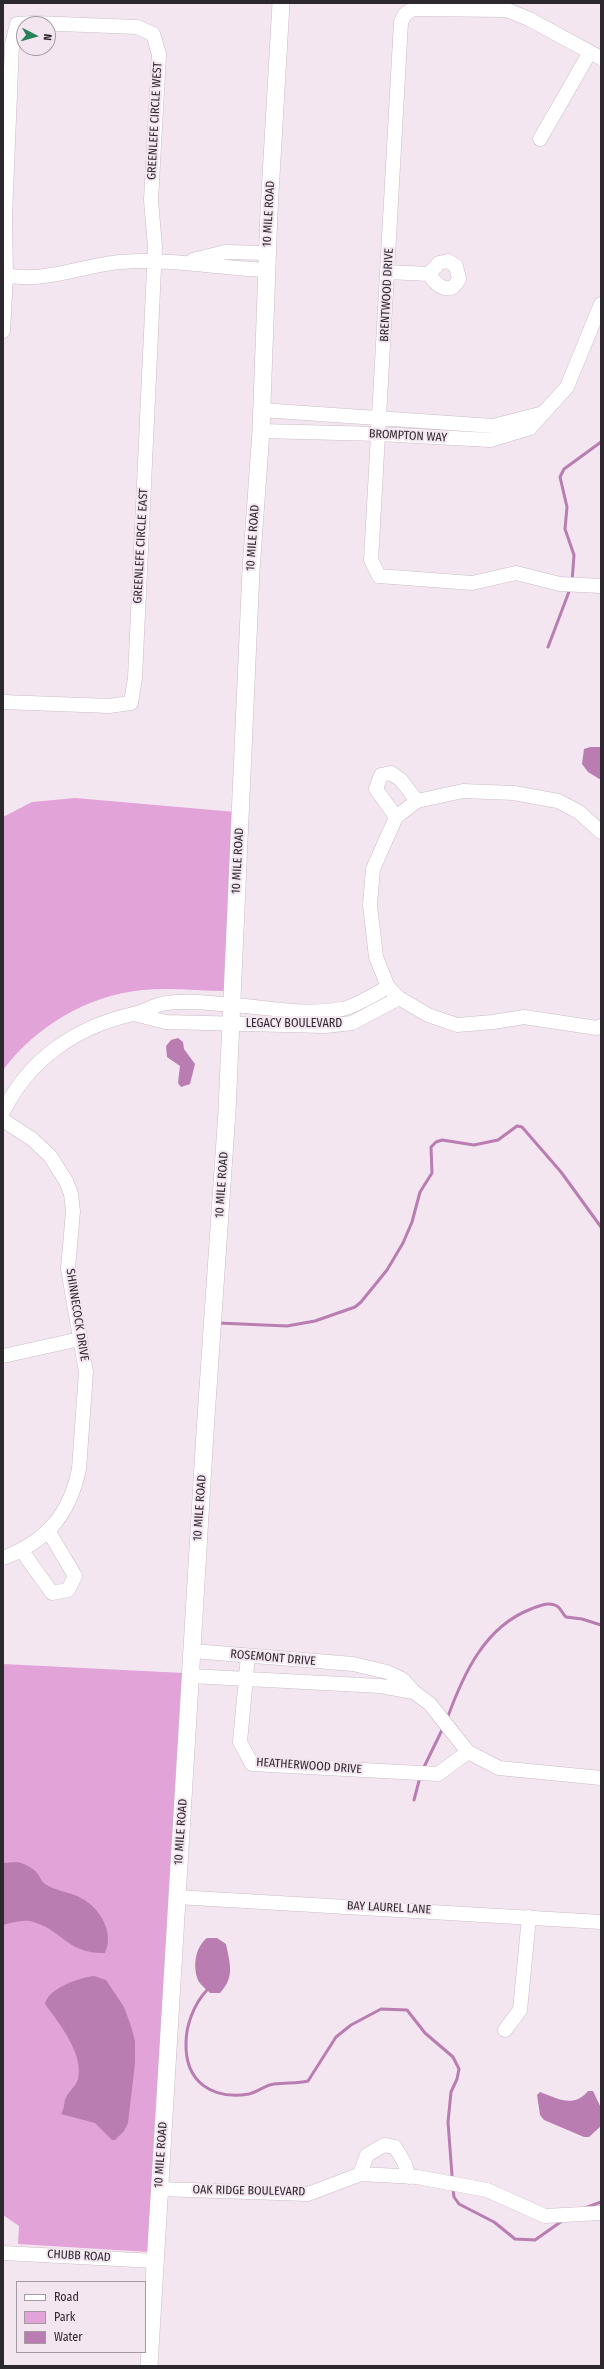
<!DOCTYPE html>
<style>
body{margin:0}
#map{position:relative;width:604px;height:2369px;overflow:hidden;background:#f4e6f1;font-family:"Fira Sans Condensed",sans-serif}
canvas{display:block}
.frame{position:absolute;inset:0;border:4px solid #2d282d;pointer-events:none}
.legend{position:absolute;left:16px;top:2281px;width:130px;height:72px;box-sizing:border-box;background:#f4e6f1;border:1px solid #a49aa3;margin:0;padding:5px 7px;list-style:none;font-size:12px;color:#2d282d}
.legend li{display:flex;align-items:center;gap:8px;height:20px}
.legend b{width:20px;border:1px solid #a49aa3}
.north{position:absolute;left:16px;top:16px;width:40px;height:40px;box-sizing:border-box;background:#f4e6f1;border:1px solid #a49aa3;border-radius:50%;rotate:96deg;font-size:11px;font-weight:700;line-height:16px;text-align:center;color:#2d282d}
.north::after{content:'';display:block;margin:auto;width:14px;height:18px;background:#278258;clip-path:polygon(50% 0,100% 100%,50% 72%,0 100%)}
</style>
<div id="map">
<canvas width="604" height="2369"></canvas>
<div class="frame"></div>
<ul class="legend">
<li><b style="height:5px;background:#fff"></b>Road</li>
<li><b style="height:11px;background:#e1a3d8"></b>Park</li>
<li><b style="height:11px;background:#b97db2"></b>Water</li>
</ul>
<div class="north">N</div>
</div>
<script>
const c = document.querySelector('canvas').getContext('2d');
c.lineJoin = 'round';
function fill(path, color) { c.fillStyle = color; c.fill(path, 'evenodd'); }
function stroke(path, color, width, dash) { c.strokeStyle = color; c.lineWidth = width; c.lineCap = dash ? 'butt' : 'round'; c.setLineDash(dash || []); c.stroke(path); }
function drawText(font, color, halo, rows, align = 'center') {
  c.font = font + ' "Fira Sans Condensed",sans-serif'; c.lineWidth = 4; c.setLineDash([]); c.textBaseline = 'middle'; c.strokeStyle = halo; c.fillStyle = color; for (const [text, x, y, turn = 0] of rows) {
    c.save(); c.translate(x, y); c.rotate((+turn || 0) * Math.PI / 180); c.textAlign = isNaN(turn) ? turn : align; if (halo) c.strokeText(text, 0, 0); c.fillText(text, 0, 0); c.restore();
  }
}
fill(new Path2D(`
 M75,798l161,14 -9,179c-28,0 -57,-4 -85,-1 -55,6 -106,36 -139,80v-253l29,-15z
 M3,1664l181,9 -35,579 -131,-8 1,-18 -16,-11z`), '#e1a3d8');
fill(new Path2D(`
 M590,747h11v33l-13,-8 -6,-8 2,-15z
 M178,1038l5,4 1,7 11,15 -5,20 -9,3 -3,-4 2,-17 -13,-9 -1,-11 5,-6z
 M17,1862c8,2 15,5 21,12 2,3 4,8 7,10 10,7 24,8 34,13 20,9 36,35 26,56 -39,1 -42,-24 -75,-32 -8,-1 -19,2 -27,4v-62z
 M207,1938h10l9,6c4,20 9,33 -6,49h-10c-3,-3 -8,-7 -11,-11 -7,-14 -4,-35 8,-44z
 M94,1976l12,4 18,27 7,19 4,15v22l-7,60 -4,8 -9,9h-3l-17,-17 -34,-9c3,-5 3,-9 4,-14 2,-8 11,-13 13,-21 6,-25 -19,-56 -33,-75 4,-17 35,-26 49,-28z
 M588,2091h5l8,17v18l-12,11h-5l-40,-17 -4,-5 -3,-20 3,-3c17,6 33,17 48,-1z`), '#b97db2');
stroke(new Path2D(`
 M572,582l2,-27 -9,-26 2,-22 -7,-30 4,-8 37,-27
 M548,647l22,-58
 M218,1323l69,3 28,-5 40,-14 6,-5 26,-32 16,-27 9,-21 8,-30 12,-19 -1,-26 5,-5 6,-2 32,5 24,-5 19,-14 5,1 39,45 40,55
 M447,1719c16,-44 37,-92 84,-110 8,-3 17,-8 26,-3 5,3 5,8 9,11l16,2 19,6
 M423,1769l20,-41
 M414,1800l6,-23
 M207,1990c-13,14 -21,35 -21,53 -1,39 26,57 63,51 9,-2 16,-9 25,-10 12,-2 23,0 34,-3l28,-44 15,-12 30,-16 26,1 18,23 28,24 6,12 -2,10 -6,13 -3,30 4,53
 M453,2189l1,8 5,7 35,18 21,17 20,1 27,-19
 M585,2208l16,-6`), '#b97db2', 3);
const minor = new Path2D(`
 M601,58l-72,-39 -22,-9 -94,-1 -8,5 -4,8 -30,538 8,16 93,7 44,-10 44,11 41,2
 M540,139l50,-87
 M193,260l32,-8 42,1
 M448,261l8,5 3,13c-8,17 -22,8 -30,-5l10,-11z
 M388,272l41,2
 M3,274c38,11 79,-9 118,-12 48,-4 97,6 146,8
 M3,331l3,-56 -1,-59 7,-172 5,-20 17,-1 103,4 16,7 6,20 -8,146 4,47 -20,431 -4,25 -22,3 -106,-4
 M261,410l232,16 51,-13
 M261,431l118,3 111,6 40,-12 37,-41 34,-83
 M396,817l-20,-28 5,-14 10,-2 10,7 16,21
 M601,832l-22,-20 -21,-11 -44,-8 -51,-2 -46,10 -21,16 -23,52 -3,36 6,52 12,30 11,11 29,17 29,10 36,-3 31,-5 73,11 4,-2
 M134,1014l32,8 159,4 27,-3 47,-25
 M3,1112c26,-53 73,-85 130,-98 12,-2 22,-10 34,-11 20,-3 44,0 64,2 37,2 74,11 111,4 13,-2 34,-16 46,-22
 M3,1120l29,19 18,17 16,25 5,13 2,17 -5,58 18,103 -7,97c-9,45 -33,73 -76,89
 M3,1356l77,-17
 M22,1551l30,42 16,-3 7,-14 -26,-44
 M193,1651l160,13 34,8 15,7 12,13 16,12 38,48 31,16 102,10
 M248,1656l-8,86 12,22 186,10 30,-22
 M191,1676l189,10 34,6
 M177,1897l424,25
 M505,2030l15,-20 9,-93
 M360,2174l7,-19 17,-10 11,2 9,15 5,15
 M159,2189l149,5 53,-20 56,3 70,13 58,26 56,-3
 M3,2253l152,8`);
const major = new Path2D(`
 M149,2366l56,-934 22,-321 24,-541 10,-139 8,-220 12,-208`);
stroke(minor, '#c9bcc7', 15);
stroke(major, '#c9bcc7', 18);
stroke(minor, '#fff', 14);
stroke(major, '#fff', 17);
drawText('12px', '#2d282d', '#f4e6f1', [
 ["GREENLEFE CIRCLE WEST",155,121,-87],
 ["10 MILE ROAD",269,214,-87],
 ["BRENTWOOD DRIVE",387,295,-87],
 ["BROMPTON WAY",408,436,3],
 ["10 MILE ROAD",253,538,-86],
 ["GREENLEFE CIRCLE EAST",141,546,-87],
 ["10 MILE ROAD",238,861,-87],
 ["LEGACY BOULEVARD",294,1024],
 ["10 MILE ROAD",222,1185,-86],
 ["SHINNECOCK DRIVE",77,1315,81],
 ["10 MILE ROAD",200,1508,-86],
 ["ROSEMONT DRIVE",273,1658,5],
 ["HEATHERWOOD DRIVE",309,1766,4],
 ["10 MILE ROAD",181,1832,-86],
 ["BAY LAUREL LANE",389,1908,3],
 ["10 MILE ROAD",161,2155,-86],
 ["OAK RIDGE BOULEVARD",249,2191,1],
 ["CHUBB ROAD",79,2256,3]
]);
</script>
